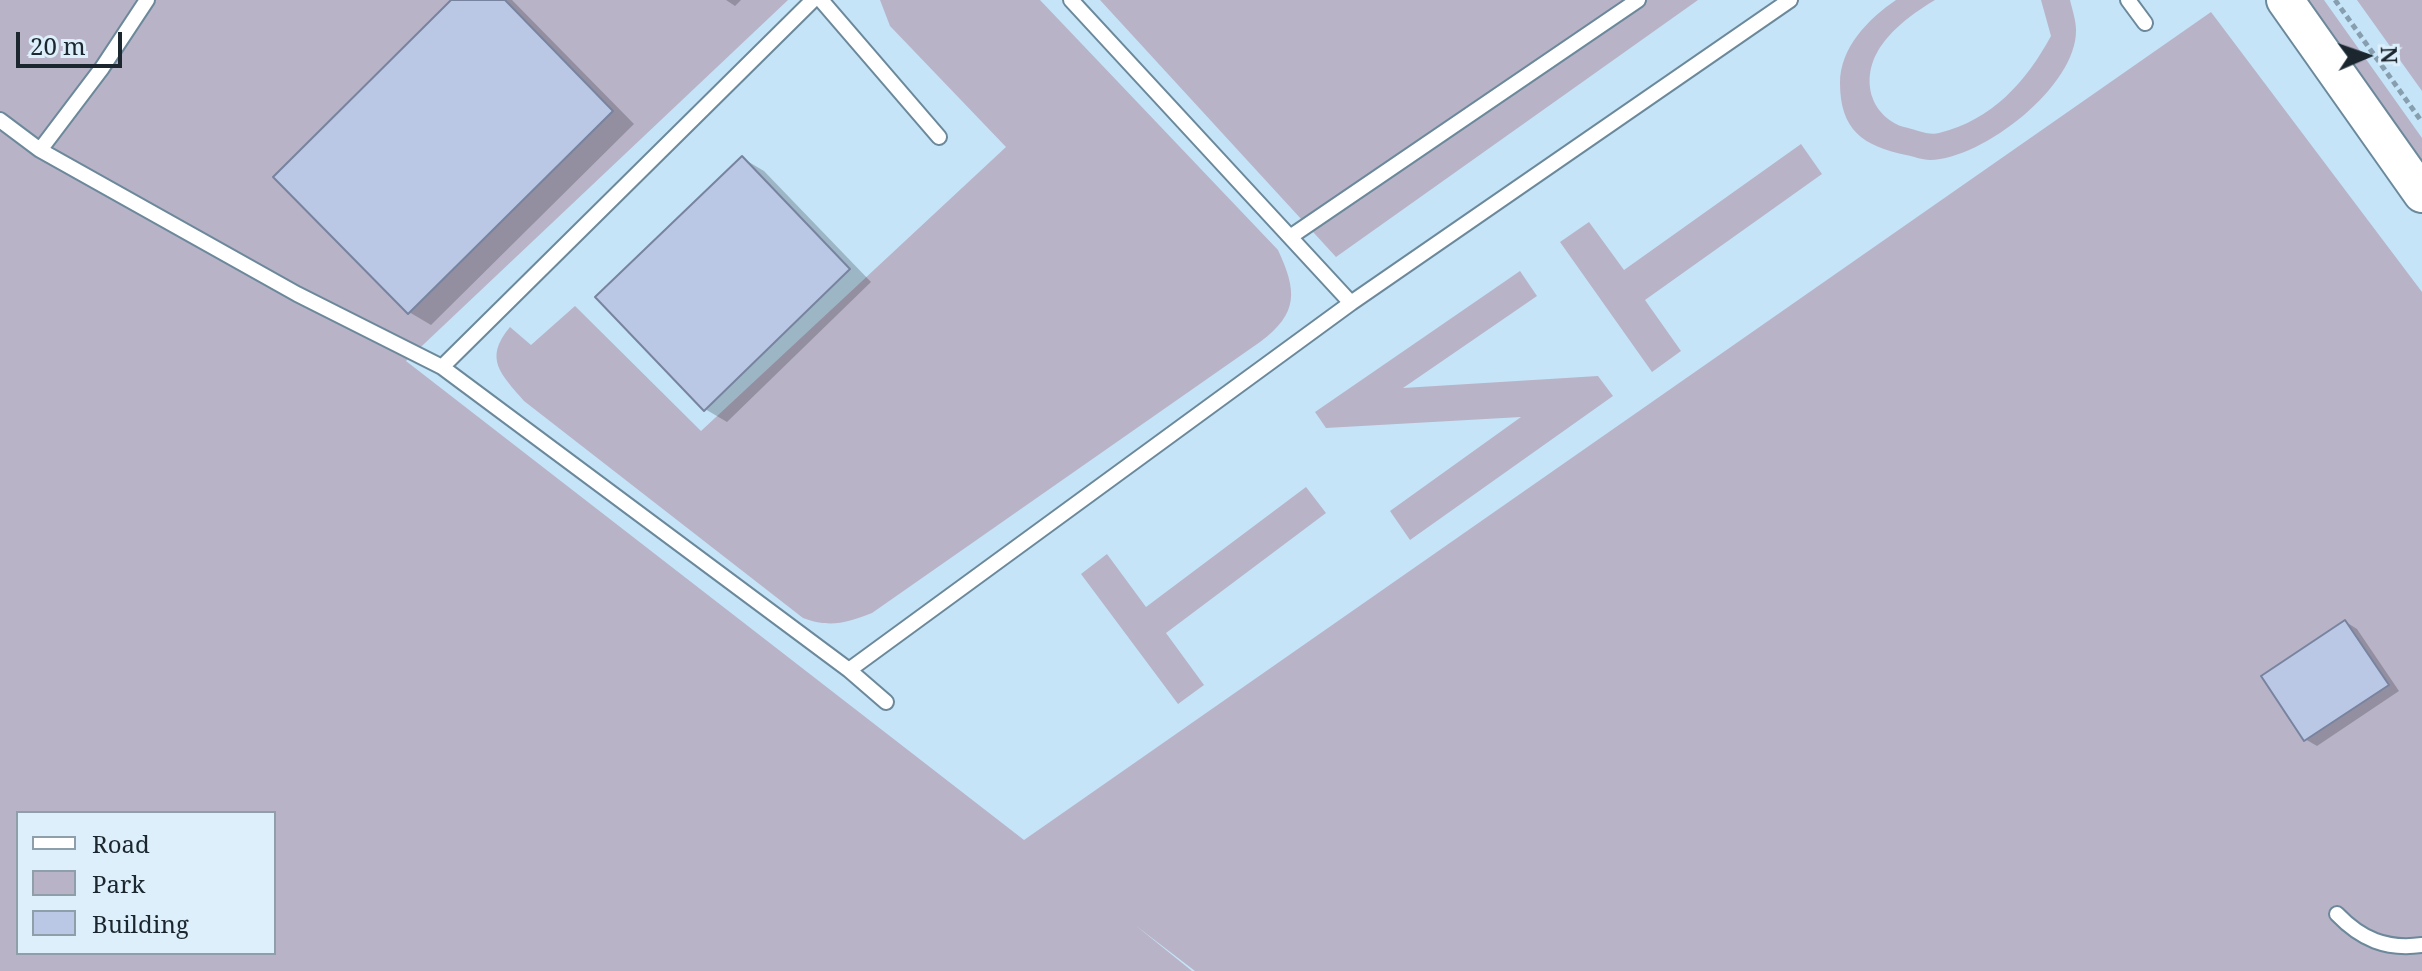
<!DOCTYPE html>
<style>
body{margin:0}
#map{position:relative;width:2422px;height:971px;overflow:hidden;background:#c5e4f8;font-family:"Noto Serif",serif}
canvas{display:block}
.legend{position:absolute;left:16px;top:811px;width:260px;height:144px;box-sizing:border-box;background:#dceffb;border:2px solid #8f9fa9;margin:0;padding:10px 14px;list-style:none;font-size:24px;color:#1b262e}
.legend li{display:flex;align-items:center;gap:16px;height:40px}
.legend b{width:40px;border:2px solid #8f9fa9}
.north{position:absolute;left:2326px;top:16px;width:80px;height:80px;-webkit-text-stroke:6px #dceffb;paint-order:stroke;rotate:88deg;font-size:22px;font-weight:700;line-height:32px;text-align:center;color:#1b262e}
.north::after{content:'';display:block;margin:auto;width:28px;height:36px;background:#1b262e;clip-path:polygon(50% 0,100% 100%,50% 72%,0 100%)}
.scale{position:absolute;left:16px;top:32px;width:106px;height:36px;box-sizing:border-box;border:4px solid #1b262e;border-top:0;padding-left:10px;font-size:24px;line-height:28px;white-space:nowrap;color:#1b262e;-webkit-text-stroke:6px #dceffb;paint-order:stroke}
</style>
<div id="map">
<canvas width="2422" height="971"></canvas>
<ul class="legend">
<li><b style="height:10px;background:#fff"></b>Road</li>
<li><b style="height:22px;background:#b9b3c8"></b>Park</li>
<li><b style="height:22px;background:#bbc8e5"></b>Building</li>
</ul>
<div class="north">N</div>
<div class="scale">20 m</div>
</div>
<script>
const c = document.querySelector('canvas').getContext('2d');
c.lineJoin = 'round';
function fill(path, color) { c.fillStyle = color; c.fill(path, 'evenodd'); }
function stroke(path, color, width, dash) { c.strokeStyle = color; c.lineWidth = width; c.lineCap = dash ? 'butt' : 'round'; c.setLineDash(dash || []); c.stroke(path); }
fill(new Path2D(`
 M0,0h788l-382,361 618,479 1187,-828 211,280v679h-1227l-60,-46 57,46h-1192zM18,813h256v140h-256z
 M880,0h160l238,250c19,41 21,63 -18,92l-388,271c-26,10 -42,15 -69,5l-279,-217c-23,-27 -41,-42 -14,-74l21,18 44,-39 126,125 305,-284 -116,-121z
 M1100,0h598l-362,257z
 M1896,0h39c-35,21 -77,54 -62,99 4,12 18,25 31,28 10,2 25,9 35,6 53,-13 87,-51 112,-97l-10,-36h29c2,9 6,20 6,30 1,56 -93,129 -146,130 -8,0 -17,-4 -24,-5 -43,-9 -66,-25 -66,-72 0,-35 28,-64 56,-83z
 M2304,0h20l98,138v28z
 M2357,0h65v91z
 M1801,144l21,30 -177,126 36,51 -29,21 -92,-130 29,-20 35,48z
 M1520,271l17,25 -134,92 195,-12 15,20 -203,144 -20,-29 131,-94 -195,11 -11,-16z
 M1306,487l20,26 -160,120 38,52 -26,19 -97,-130 26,-20 39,53z`), '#b9b3c8');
fill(new Path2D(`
 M454,0h58l122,124 -203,201 -22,-13z
 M726,0h15l-6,6z
 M742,158l22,13 107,111 -144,140 -22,-13z
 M2346,622l11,7 42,62 -82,55 -12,-7z`), '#0003');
const building = new Path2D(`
 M451,0h54l108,111 -205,203 -135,-137z
 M742,156l108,113 -146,142 -109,-114z
 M2345,620l44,65 -85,56 -43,-65z`);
fill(building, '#bbc8e5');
stroke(building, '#78849f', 2);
const service = new Path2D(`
 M813,0l-371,367 407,303 37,32
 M821,0l118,137
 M1071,0l280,303
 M2128,0l17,23
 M0,120l40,30 257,144 145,73
 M40,150l62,-82 45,-68
 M1290,237l348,-237
 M849,670l502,-367 439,-303
 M2337,914c24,25 49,36 85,31`);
const tertiary = new Path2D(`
 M2285,0l137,194`);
stroke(service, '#6c899b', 18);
stroke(tertiary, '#6c899b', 40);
stroke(new Path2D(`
 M2335,0l87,122`), '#879eae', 5, [6, 4]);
stroke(service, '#fff', 14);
stroke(tertiary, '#fff', 36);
</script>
